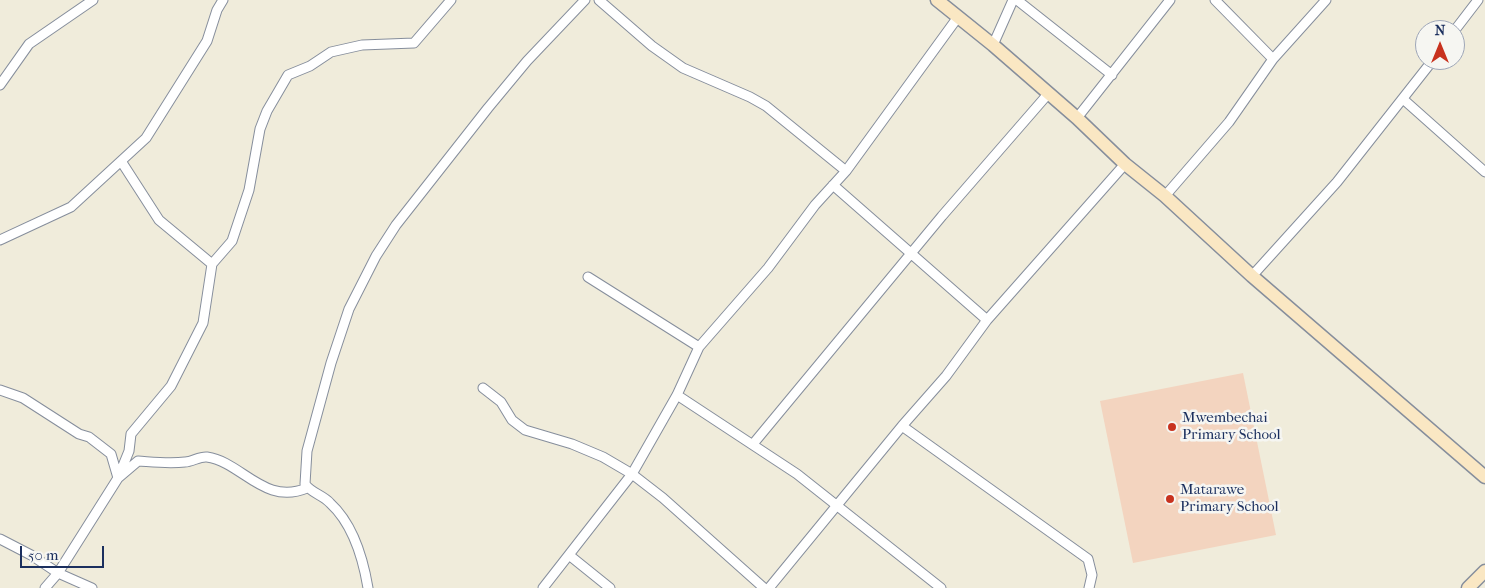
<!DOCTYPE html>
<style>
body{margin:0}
#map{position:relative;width:1485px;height:588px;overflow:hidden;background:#f0ecdb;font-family:"IM FELL French Canon",serif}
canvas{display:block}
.north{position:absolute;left:1415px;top:20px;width:50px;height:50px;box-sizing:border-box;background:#f6f6f2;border:1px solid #9ea6b7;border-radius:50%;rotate:0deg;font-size:14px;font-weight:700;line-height:20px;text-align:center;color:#1b2f5e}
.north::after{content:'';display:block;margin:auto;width:18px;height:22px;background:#c8321e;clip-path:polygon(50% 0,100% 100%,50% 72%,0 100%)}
.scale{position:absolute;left:20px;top:546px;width:84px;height:22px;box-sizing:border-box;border:2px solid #1b2f5e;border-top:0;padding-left:6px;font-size:15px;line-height:18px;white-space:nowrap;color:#1b2f5e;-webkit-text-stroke:4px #f6f6f2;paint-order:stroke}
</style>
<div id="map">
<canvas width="1485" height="588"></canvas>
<div class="north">N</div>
<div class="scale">50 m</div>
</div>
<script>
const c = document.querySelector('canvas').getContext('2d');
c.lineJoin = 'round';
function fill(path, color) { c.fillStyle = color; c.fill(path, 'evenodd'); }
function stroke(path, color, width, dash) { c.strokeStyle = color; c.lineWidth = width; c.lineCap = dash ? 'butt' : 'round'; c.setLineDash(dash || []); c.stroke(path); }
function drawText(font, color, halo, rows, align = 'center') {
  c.font = font + ' "IM FELL French Canon",serif'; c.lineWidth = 5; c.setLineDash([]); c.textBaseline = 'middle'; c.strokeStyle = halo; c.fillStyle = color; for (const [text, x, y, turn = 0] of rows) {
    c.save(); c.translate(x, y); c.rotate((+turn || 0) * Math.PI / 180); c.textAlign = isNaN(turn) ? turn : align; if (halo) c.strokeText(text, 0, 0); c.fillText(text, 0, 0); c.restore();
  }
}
fill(new Path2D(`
 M1243,373l33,162 -143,28 -33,-162z`), '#f3d4bf');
const street = new Path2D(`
 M599,0l53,46 31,22 67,29 16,9 80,65
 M1017,0l95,75
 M1215,0l58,59
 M1455,30l23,-30
 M993,45l20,-45
 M0,85l29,-41 64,-44
 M1403,99l82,73
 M1077,118l93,-118
 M121,161l38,59 53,44
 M833,185l154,135
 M1165,196l64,-74 44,-63 53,-59
 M0,240l71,-33 75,-69 61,-97 10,-31 6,-10
 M1252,276l85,-94 96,-122
 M588,277l111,70
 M483,388l18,14 11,18 13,10 47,14 31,13 29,17 31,24 101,90
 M0,390l23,8 56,36 10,3 22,17 7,24 20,-17c15,1 31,3 47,1 7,0 15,-6 22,-5 35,5 57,49 100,31
 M677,395l120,79 144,114
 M902,426l186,133 4,16 -3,13
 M753,444l189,-228 106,-122
 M0,539l31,16 27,18 34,15
 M569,555l41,33
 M45,588l13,-15 60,-95 11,-27 2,-17 40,-48 32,-63 9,-59 20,-23 17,-51 11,-61 7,-18 21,-36 22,-9 21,-14 31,-7 52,-2 37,-43
 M368,588c-5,-30 -15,-64 -38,-85 -7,-8 -19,-10 -25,-19l2,-33 24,-88 18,-54 27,-53 20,-31 92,-117 39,-47 58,-61
 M543,588l89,-114 45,-79 22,-48 69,-79 47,-63 31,-34 112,-154
 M769,588l133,-162 44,-50 41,-56 138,-156`);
const secondary = new Path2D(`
 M937,0l56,45 84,73 48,46 40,32 87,80 233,201
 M1468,588l17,-17`);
stroke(street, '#868e9c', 11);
stroke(secondary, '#868e9c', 15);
stroke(street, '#fff', 9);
stroke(secondary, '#fae7c3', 12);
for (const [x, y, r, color] of [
 [1172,427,5,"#c8321e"],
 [1170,499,5,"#c8321e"]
]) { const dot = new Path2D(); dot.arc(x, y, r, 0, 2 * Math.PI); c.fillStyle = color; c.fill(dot); stroke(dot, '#f6f6f2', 2); }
drawText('15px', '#1b2f5e', '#f6f6f2', [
 ["Mwembechai",1182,418],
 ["Primary School",1182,435],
 ["Matarawe",1180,490],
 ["Primary School",1180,507]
], 'left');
</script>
